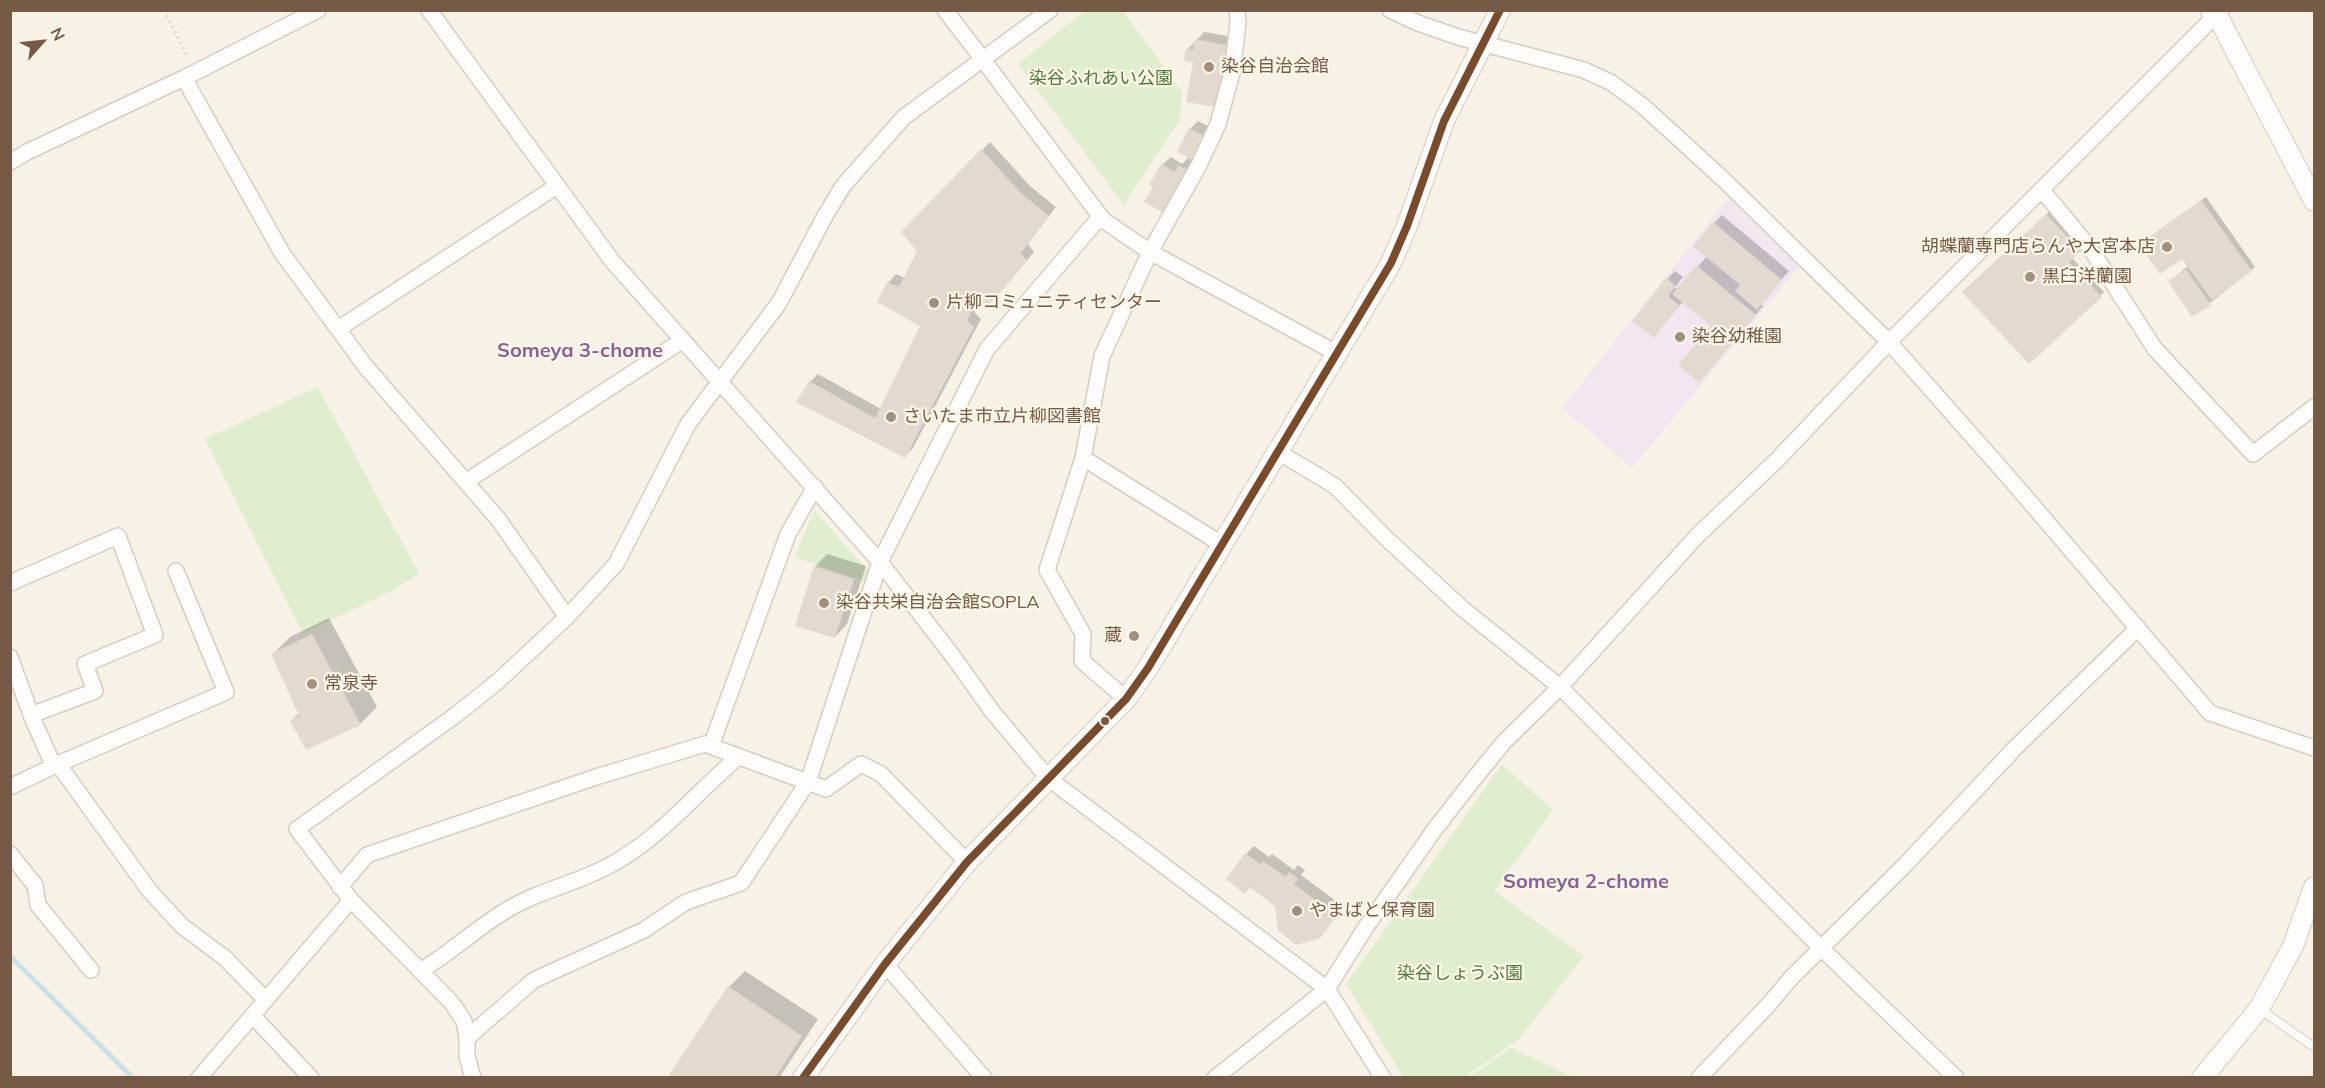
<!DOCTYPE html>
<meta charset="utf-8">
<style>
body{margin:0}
#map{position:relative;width:2325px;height:1088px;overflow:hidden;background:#f7f1e6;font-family:Mulish,sans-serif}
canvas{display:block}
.frame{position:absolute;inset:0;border:12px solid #755a46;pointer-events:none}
.north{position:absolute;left:12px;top:12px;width:60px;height:60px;-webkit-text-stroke:4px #fff7e7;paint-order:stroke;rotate:63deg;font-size:16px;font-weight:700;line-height:24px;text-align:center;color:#755a46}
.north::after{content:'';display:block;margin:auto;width:21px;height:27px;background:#755a46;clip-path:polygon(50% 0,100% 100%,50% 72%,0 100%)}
</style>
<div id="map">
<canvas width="2325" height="1088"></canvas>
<div class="frame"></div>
<div class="north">N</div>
</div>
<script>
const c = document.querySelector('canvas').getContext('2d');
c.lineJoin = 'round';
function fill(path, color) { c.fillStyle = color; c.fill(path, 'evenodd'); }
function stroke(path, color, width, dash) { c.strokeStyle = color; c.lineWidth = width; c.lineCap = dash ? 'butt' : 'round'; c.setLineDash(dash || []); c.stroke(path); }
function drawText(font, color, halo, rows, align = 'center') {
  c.font = font + ' Mulish,"Noto Sans JP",sans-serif'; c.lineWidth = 4.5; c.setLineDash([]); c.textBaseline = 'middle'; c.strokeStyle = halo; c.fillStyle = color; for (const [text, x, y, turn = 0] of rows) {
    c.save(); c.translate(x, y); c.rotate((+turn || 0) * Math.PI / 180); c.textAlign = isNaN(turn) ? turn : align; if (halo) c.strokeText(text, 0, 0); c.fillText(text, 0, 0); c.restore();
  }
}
fill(new Path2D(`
 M1728,198l71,69 -167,201 -70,-60z`), '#f4e6f0');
fill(new Path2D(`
 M1086,10l37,1 59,81 -2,27 -56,86 -106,-141z
 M318,387l101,187 -26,16 -90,44 -98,-195z
 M814,510l55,62 -4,10 -70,-25z
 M1502,764l51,46 -59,81 90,65 -66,84 -53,37h-62l-57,-93z
 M1511,1048l62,29h-104z`), '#e0eed0');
fill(new Path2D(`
 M1204,32l30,5 -10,60 -30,-36 -6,-12z
 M1198,121l14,7 -12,22 -9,10 4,2 -24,41 -16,-17 7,-21 9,-8 11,7 7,-7 1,-28z
 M990,142l40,44 26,21 -28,37 6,8 -39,46 -15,5 -6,9 7,7 -68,129 -8,8 -95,-74 8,-8 63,35 41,-84 -34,-42 8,-9 9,4 14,-27 -16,-18z
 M2206,197l49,70 -45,36 -40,-22 19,-16 -6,-9 -39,-15z
 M2050,211l33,36 -11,11 32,34 -75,70 -65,-70z
 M1722,215l67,56 -29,33 3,2 -56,67 6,-47 -30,-25 -29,35 13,-57 8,-8 8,6 -8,10 3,3 29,-34 7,-33z
 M827,554l39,12 -19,58 -12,13 -20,-70z
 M329,618l48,89 -17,17 -69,-3 9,-9 -27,-58 17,-17z
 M1254,846l15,11 3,-3 22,16 4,-5 7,5 -4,5 43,32 -25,30 -43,-32 -30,-51z
 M745,971l73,48 -39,59h-110l60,-91z`), '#0003');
stroke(new Path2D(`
 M10,956l123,122`), '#c7e3e7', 5);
fill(new Path2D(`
 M1195,39l32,6 -10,62 -31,-5 7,-40 -9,-1 2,-13 7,2z
 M1189,128l16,8 -13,24 -15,-8z
 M981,149l41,45 27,22 -28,37 6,8 -40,47 -10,-5 -10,17 7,7 -69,131 -109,-56 13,-21 66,37 45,-92 -43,-24 10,-20 12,5 18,-36 -16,-19z
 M1161,164l14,8 3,-7 10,6 -24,42 -20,-11 9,-15 -4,-2z
 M2201,200l51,71 -40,29 -30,-41 -22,15 -21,-29z
 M2046,214l35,37 -12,11 33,35 -73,67 -67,-72z
 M1713,222l69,58 -25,30 -22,-19 5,-6 -47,-39z
 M1696,265l60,50 -57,68 -21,-18 33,-39 -39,-32z
 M2186,269l25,36 -19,12 -24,-36z
 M1666,278l10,8 -8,10 11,9 -25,33 -22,-17z
 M814,566l40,13 -19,59 -40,-12z
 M312,634l49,91 -55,25 -16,-29 9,-6 -28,-61z
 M1245,853l15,11 3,-3 23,16 3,-5 9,7 -4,5 43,32 -17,22 -24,7 -18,-15 -3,-24 -25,-19 -5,7 -19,-15z
 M728,986l74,50 -27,42h-108z`), '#e3d9ce');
const service = new Path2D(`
 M2261,1010l53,37`);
const minor = new Path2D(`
 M429,10l184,252 267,300 75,97 36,51 57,68 279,211 56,89
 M945,10l39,51 119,159 47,32 188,102
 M1390,10l28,13 40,14 126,33 28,13 31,23 81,74 165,162 122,138 199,233 104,35
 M184,78l98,175 84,114 132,152 69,98
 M10,162l17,-10 157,-74 134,-68
 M2042,190l48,58 65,101 98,105 61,-47
 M338,329l219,-143
 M1278,452l57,34 51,52 77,71 97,78 261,261 135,130
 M1083,458l140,87
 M467,481l216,-141
 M10,583l108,-47 37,99 -70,29 10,27 -64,24
 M10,657l21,58 20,45 7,4 91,126 33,36 43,32 41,42
 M1126,699l-44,-38 1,-27 -36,-64 36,-112 19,-102 48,-104 49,-87 19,-41 14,-51 6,-51 -1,-12
 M711,746l77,-212 27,-47
 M10,787l48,-23 168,-72 -50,-121
 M10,854l25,31 3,20 53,65
 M340,887l27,-32 229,-78 109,-33 121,45 35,-25 20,10 86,88
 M885,964l99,114
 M420,971c29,-17 53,-40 82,-58 35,-23 76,-29 112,-50 48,-27 83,-71 124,-106
 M253,1016l58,62
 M467,1038l67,-58 110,-50 42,-28 55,-19 67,-101 72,-220 107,-213 113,-132
 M199,1078l152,-178
 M473,1078l-6,-22v-18l-3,-17 -13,-19 -100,-102 -54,-71 156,-112 43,-34 71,-66 49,-53 72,-140 91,-121 46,-87 18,-30 61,-69 146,-107
 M1215,1078l112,-89 39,-62 69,-98 38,-49 31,-38 56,-55 138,-152 79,-75 112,-118 332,-332
 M1699,1078l71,-75 21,-25 114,-113 110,-117 123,-120`);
const tertiary = new Path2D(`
 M2211,10l6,5 97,186
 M803,1078l82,-114 82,-102 159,-163 22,-31 243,-405 16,-37 37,-105 56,-111
 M2202,1078l57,-69 34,-63 21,-59`);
stroke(service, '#d6ccc1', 10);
stroke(minor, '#d6ccc1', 18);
stroke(tertiary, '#d6ccc1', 22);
stroke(new Path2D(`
 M164,10l24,47`), '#d8d0c8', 3, [1.5, 4.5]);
stroke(service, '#fefdfb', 8);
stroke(minor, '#fefdfb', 15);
stroke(tertiary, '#fefdfb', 20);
stroke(new Path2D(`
 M803,1078l82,-114 82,-102 159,-163 22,-31 243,-405 16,-37 37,-105 56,-111`), '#7a4b2a', 8);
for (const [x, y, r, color] of [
 [1209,67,6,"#a28f7e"],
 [2167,247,6,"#a28f7e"],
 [2030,277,6,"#a28f7e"],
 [934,303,6,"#a28f7e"],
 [1680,337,6,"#a28f7e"],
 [891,417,6,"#a28f7e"],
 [824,603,6,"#a28f7e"],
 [1134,636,6,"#a28f7e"],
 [312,684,6,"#a28f7e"],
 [1105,721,5,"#755a46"],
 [1297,911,6,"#a28f7e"]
]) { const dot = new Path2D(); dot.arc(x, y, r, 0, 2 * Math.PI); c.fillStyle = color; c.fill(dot); stroke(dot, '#fff7e7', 2); }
drawText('18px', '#755a46', '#fff7e7', [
 ["染谷自治会館",1221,67],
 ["胡蝶蘭専門店らんや大宮本店",2155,247,"right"],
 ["黒臼洋蘭園",2042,277],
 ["片柳コミュニティセンター",946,303],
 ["染谷幼稚園",1692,337],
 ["さいたま市立片柳図書館",903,417],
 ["染谷共栄自治会館SOPLA",836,603],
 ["蔵",1122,636,"right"],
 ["常泉寺",324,684],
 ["やまばと保育園",1309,911]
], 'left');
drawText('18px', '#4c7c3d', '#fff7e7', [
 ["染谷ふれあい公園",1101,79],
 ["染谷しょうぶ園",1460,974]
]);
drawText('bold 20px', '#8a6199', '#fff7e7', [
 ["Someya 3-chome",580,351],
 ["Someya 2-chome",1586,882]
]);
</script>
